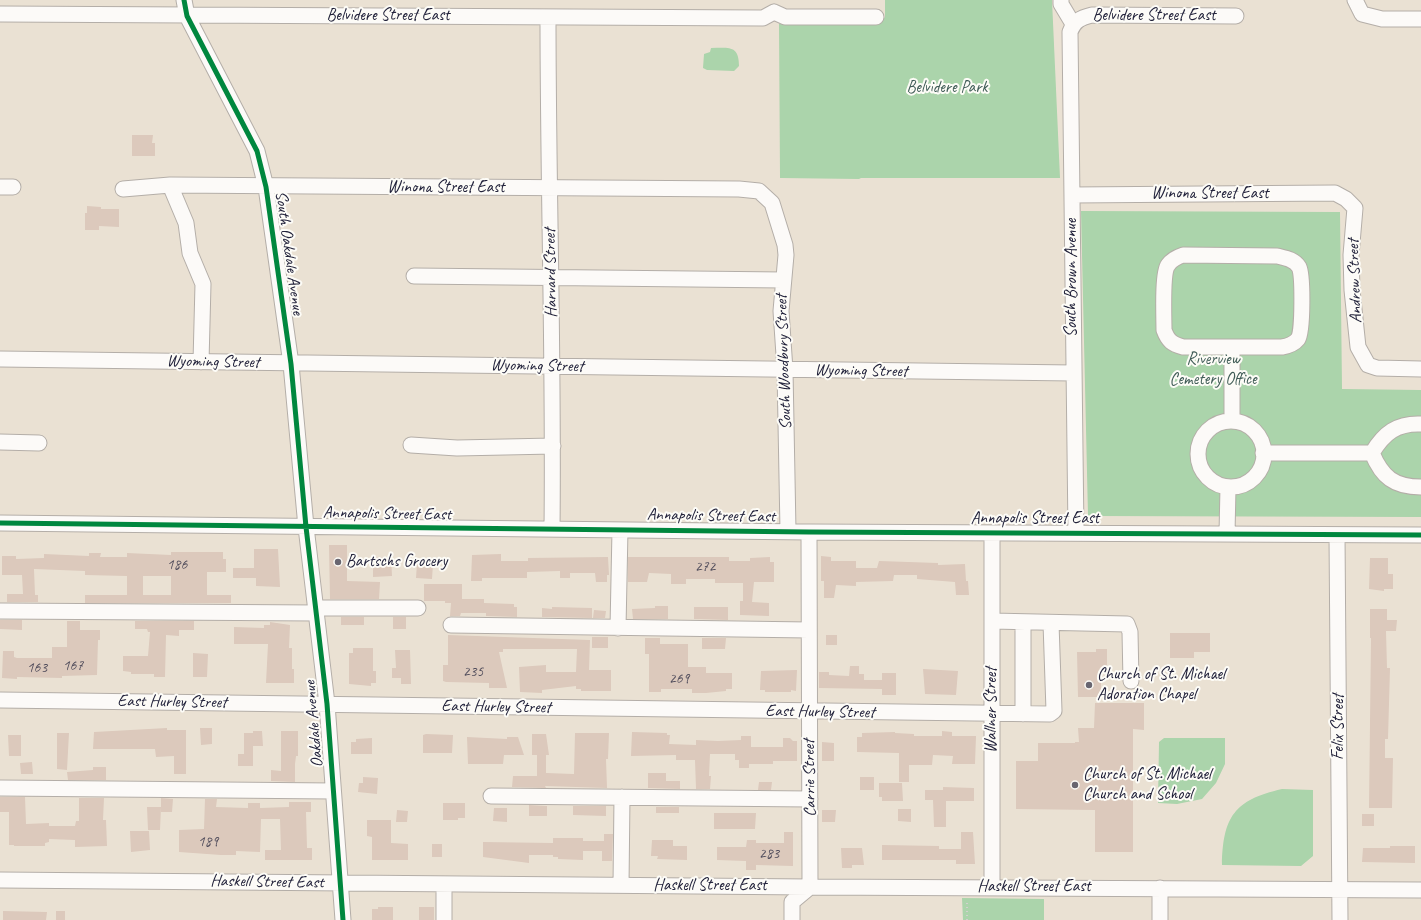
<!DOCTYPE html>
<style>
body{margin:0}
canvas{display:block;background:#eae1d3}
</style>
<canvas width="1421" height="920"></canvas>
<script>
const c = document.querySelector('canvas').getContext('2d');
c.lineJoin = 'round';
function fill(path, color) { c.fillStyle = color; c.fill(path, 'evenodd'); }
function stroke(path, color, width, dash) { c.strokeStyle = color; c.lineWidth = width; c.lineCap = dash ? 'butt' : 'round'; c.setLineDash(dash || []); c.stroke(path); }
function drawText(font, color, halo, rows, align = 'center') {
  c.font = font + ' Caveat,sans-serif'; c.lineWidth = 4; c.setLineDash([]); c.textBaseline = 'middle'; c.strokeStyle = halo; c.fillStyle = color; for (const [text, x, y, turn = 0] of rows) {
    c.save(); c.translate(x, y); c.rotate((+turn || 0) * Math.PI / 180); c.textAlign = isNaN(turn) ? turn : align; if (halo) c.strokeText(text, 0, 0); c.fillText(text, 0, 0); c.restore();
  }
}
fill(new Path2D(`
 M885,0h167l8,178h-199l-2,1 -79,-1 -1,-154h100l6,-7z
 M711,48c18,0 28,-3 28,18l-5,5 -27,-1 -4,-2 1,-14 6,-2z
 M1081,211l259,1 2,177 79,1v127l-333,-1z
 M1164,738h61v26l-9,19 -14,16 -25,5 -19,-1 1,-61z
 M1282,789l31,1v66l-12,10 -79,-1c1,-48 12,-65 60,-76z
 M962,898l82,1v21h-81z`), '#abd4ab');
fill(new Path2D(`
 M132,135h21l-1,8h3v13h-23z
 M87,206l14,1v2h18v18l-20,-1v4h-14v-17h2z
 M329,545h18v36l33,1 -1,17h-49z
 M254,549h24l2,38 -24,-1v-8h-23v-10h21z
 M171,552h52v7h3v13h-19v23h24v8h-146v-8h42v-19l-42,-1v-4l-51,-2 1,26h3v7h-31v-8h16l-1,-19h-20v-19h14v3l28,-1v-4l45,2v-3h12l-1,4h27v-4l44,2zM143,576h28v19h-28z
 M501,554v7h27v-3l80,-1 1,18h-2v7h-11l-1,-9h-25v5h-10v-7l-33,1v6h-45v3h-11l1,-26z
 M821,556l10,1v4h25v7h21l2,-7 59,2v2l27,-1 1,17h2l1,14h-13l-1,-13 -38,-3v-4h-23l-1,6 -37,1v4l-20,-1 -2,13h-10v-17h-3z
 M373,557h18l1,19 -19,1z
 M628,557h101v4h21v-3l20,-1v5h4v20h-20l-2,20 17,1v13l-29,-1v-14h3v-18h-28v-4h-29v5h-15v-10l-22,-1 -2,9h-19z
 M1370,558h18v16h5v15h-9v2l-15,-2z
 M417,563l16,1 -1,15 -16,-1z
 M424,584h38v15h22v4l30,1v3h3v10l-31,-1v-3h-25l-1,3h-10l1,-13h-6v-2h-21z
 M655,606h13v13h-35l-1,-10 23,-1z
 M552,607l40,1v10l-50,-1v-9l10,1z
 M694,607h34v13l-34,-1z
 M1370,609h17v11h10l-1,11h-10l1,37h3l-2,71h-3v19h8l-1,50h-23l2,-170h-1z
 M594,610l12,1 -1,7h-12z
 M341,617h23v8h-23z
 M393,617h13v12h-13z
 M0,620h22v10l-22,-1z
 M67,621h13v9h20v10h-2l-1,35 -35,1v2l-45,-1v2l-15,-1 1,-27h11v6l3,1h35v-11h15z
 M135,621h59v9h-15v6l-13,-1 -1,42h-11v-3h-23v-2l-8,-1v-15h25l2,-24h-2l-1,-3h-12z
 M270,622l20,3 -1,23h3v21h2v14h-28l2,-39h-34v-17l30,1v-3h6z
 M1170,633h40v19h-16v6h-24z
 M448,635l142,5 -1,30h22v21h-30v-2h-5v-3l-34,4v3l-22,-1 -1,-25 27,-2v7h30l1,-23h-74v3h-4l8,36h-18v-5l-43,-1 -3,-1v-16h5z
 M826,635h11v10h-11z
 M592,637h16v11h-16z
 M645,638h15v6h28v23h18v6h26v16h-6v2l-20,2h-14v-4h-31v3h-12v-38h-4z
 M702,638h24l-1,11h-23z
 M353,648h20v23h3v12h-5v3l-22,-2v-31h4z
 M1096,649h11v24h-6v24h-23l-1,-45h19z
 M395,650h15l1,34h-10v-6h-9v-10h4z
 M193,653l15,1 -1,23h-14z
 M850,666h9v8h5v6h18v-7h14v22h-14v-6l-63,-1v-16h10v3l20,1z
 M923,669l35,2 -2,24 -31,-1z
 M797,670l-1,21 -5,-1v2h-26v-2h-5l1,-19z
 M1095,703h49v27l-11,-1v123h-38v-42l-79,-1v-48h22v-18h37v-1h4l-1,-14h16z
 M167,728v2h19v44h-12v-18l-18,1 -1,-8h-62l1,-17z
 M200,728h12v16l-11,1z
 M253,731h9l1,15h-10v20h-15v-12h6v-21h9z
 M281,731h17v25h-2l-1,8v18l-24,-1v-11l10,1z
 M942,731l10,1v4h24l-1,28h-23l1,-8 -20,-1 -1,10h-23v17h-10v-29l-42,-1v-15h5v-4l33,-1v1l19,1v2h28z
 M632,732l35,1v2h3l-1,9 27,1v-5l22,1 23,-1v-4h10v11h32v-9h7l3,3h4v20h-24v3h-24v4h-10v-8h-4v-6h-25l-1,22h2l-1,13h-14l-1,-29h-19v-5l-45,1z
 M57,733h12l-2,37 -10,-1z
 M575,733h34l-1,26h-2l1,29 -62,-2 1,2 -34,-1 1,-11h24v-21h-5v-21h14l3,21h-3v18l28,1z
 M426,734l27,1 -1,18h-29v-18z
 M8,735h13v21h-12z
 M467,737l40,2v-2h11l6,18h-20l-1,9h-35z
 M372,738v16h-21v-12h5v-3z
 M822,742l12,1v18h-12z
 M32,762l1,12h-12l-1,-11z
 M93,767h13v13h-38l-1,-8 26,-2z
 M648,773h18v8h14v8l-32,-1z
 M363,777l15,1 -1,16 -19,-2 1,-9h4z
 M860,777h14v13h-14z
 M759,782h13l-1,8h-13z
 M879,783h23l1,18h-21v-4h-3z
 M943,787l31,1v13h-28v26h-12l-1,-27h-8v-10h18z
 M0,797h25l1,27 23,-1v3h26l1,-5h3v-23h25l-1,22h3l1,26 -32,1v-7l-26,-1v3l-4,1v3h-31v-1h-5v-33h-9z
 M161,798l12,1 -1,13h-11z
 M205,799h12l-1,8 32,1v-5h12v5l29,-1v-5h22v10h-5l1,36h5v12h-47v-10h16l-1,-31h-19l-1,33 -24,-1v4h-15l-42,-3v-22l25,-1z
 M443,803h22v15h-7v2h-15z
 M529,805l18,1v10h-18z
 M573,806h33v10l-33,-1z
 M147,807h14l-1,23h-12z
 M656,807h23v6h-23z
 M494,808h13v14l-14,-1z
 M898,809h13v13l-13,-1z
 M397,810l11,1 -1,11h-11z
 M822,810h14l-1,12h-13z
 M714,813h42l-1,16h-41z
 M1362,814h12v12h-12z
 M367,820h24v23l17,1v16h-36v-23l-5,-1z
 M130,831h19l1,19 -19,2z
 M784,832h9v34l-37,-1v5h-10v-9l-29,-1v-13h29l1,-7h9v3h28z
 M961,832h12l2,32h-19v-4h-74v-15l57,1v3h22z
 M604,834h9l-1,27h-10v-10h-19v9l-25,-1v-2h-5v-2h-24v8l-46,-6v-15l70,1v-5h30v3h21z
 M652,840h21v6h14v14l-30,-1 1,-3h-7z
 M432,844h10v13h-10z
 M1390,846h25v17l-53,-1 1,-14h27z
 M841,848h21l2,17h-12v3h-10z
 M378,907h15v13h-21v-11h6z
 M419,907h15v13h-15z
 M3,911l44,1 -1,8h-43z
 M56,911h9v9h-9z`), '#dcc9bc');
const minor = new Path2D(`
 M184,0l3,16 70,135 9,36 25,177 15,163 21,177 16,216
 M1061,0v4l12,20
 M1355,0l7,14 20,5h39
 M774,12l11,5h91
 M0,14l763,4 11,-6
 M548,17c0,171 6,342 4,512
 M170,185l16,38 4,30 13,31 -2,78
 M0,187h13
 M123,189l47,-4 569,4 20,2 13,12 13,42 1,10 -5,56 4,59 3,161
 M1072,195l263,-2 11,6 9,9 -4,47 1,35 6,57 10,18 9,3 44,1
 M1183,255l94,1c8,2 17,3 22,11 4,8 4,64 -1,72 -4,5 -10,7 -16,8h-99c-11,-3 -15,-6 -19,-17 0,-12 -2,-57 4,-65 4,-6 9,-8 15,-10z
 M414,276l369,4
 M1232,348v72
 M0,359l1073,14
 M1198 454a33 33 0 1 1 66 0a33 33 0 1 1-66 0Z
 M0,442l39,1
 M411,445l46,3 96,-2
 M1263,453h109
 M1372,453c10,24 22,34 49,34
 M1372,453c12,-20 25,-30 49,-29
 M0,523l809,9 612,3
 M1076,533l-6,-501c4,-11 10,-14 22,-17l144,1
 M1227,534l1,-47
 M1337,535l3,385
 M316,608h102
 M0,611l317,2
 M992,621l135,3 3,8 1,49
 M451,625l358,5
 M618,628l2,-98
 M0,700l1050,14 4,-3 -3,-88
 M1023,714v-92
 M0,788l333,3
 M491,796l319,3
 M0,880l810,7 611,3
 M444,884v36
 M621,885l1,-88
 M992,887v-354
 M792,920v-18l18,-15 -1,-355
 M1160,920v-32`);
stroke(minor, '#b4aea8', 17);
stroke(new Path2D(`
 M967,920v-20`), '#d3d1cf', 2, [1, 3]);
stroke(minor, '#fcfaf8', 15);
stroke(new Path2D(`
 M184,0l3,16 70,135 9,36 25,177 15,163 21,177 16,216
 M0,523l809,9 612,3`), '#00873e', 5);
for (const [x, y, r, color] of [
 [338,562,4,"#686570"],
 [1089,685,4,"#686570"],
 [1075,785,4,"#686570"]
]) { const dot = new Path2D(); dot.arc(x, y, r, 0, 2 * Math.PI); c.fillStyle = color; c.fill(dot); stroke(dot, '#fdfcf7', 1.5); }
drawText('15px', '#504c5b', null, [
 ["186",177,565],
 ["272",705,567],
 ["167",73,666],
 ["163",37,668],
 ["235",473,672],
 ["269",679,679],
 ["189",208,842],
 ["283",769,854]
]);
drawText('17px', '#22223b', '#fdfcf7', [
 ["Belvidere Street East",388,16],
 ["Belvidere Street East",1154,16],
 ["Winona Street East",446,188],
 ["Winona Street East",1210,194],
 ["South Oakdale Avenue",289,253,82],
 ["Harvard Street",551,273,-91],
 ["South Brown Avenue",1072,278,-90],
 ["Andrew Street",1355,281,-92],
 ["Wyoming Street",213,362,1],
 ["South Woodbury Street",784,362,-92],
 ["Wyoming Street",537,366,1],
 ["Wyoming Street",861,371,1],
 ["Annapolis Street East",387,514,1],
 ["Annapolis Street East",711,516,1],
 ["Annapolis Street East",1035,519],
 ["East Hurley Street",172,702,1],
 ["East Hurley Street",496,707,1],
 ["Wallner Street",992,710,-90],
 ["East Hurley Street",820,712,1],
 ["Oakdale Avenue",314,724,-95],
 ["Felix Street",1339,727,-90],
 ["Carrie Street",810,778,-91],
 ["Haskell Street East",267,882,1],
 ["Haskell Street East",710,886],
 ["Haskell Street East",1034,887]
]);
drawText('17px', '#405c57', '#fdfcf7', [
 ["Belvidere Park",947,88],
 ["Riverview",1213,360],
 ["Cemetery Office",1213,380]
]);
drawText('17px', '#22223b', '#fdfcf7', [
 ["Bartschs Grocery",346,562],
 ["Church of St. Michael",1097,675],
 ["Adoration Chapel",1097,695],
 ["Church of St. Michael",1083,775],
 ["Church and School",1083,795]
], 'left');
</script>
